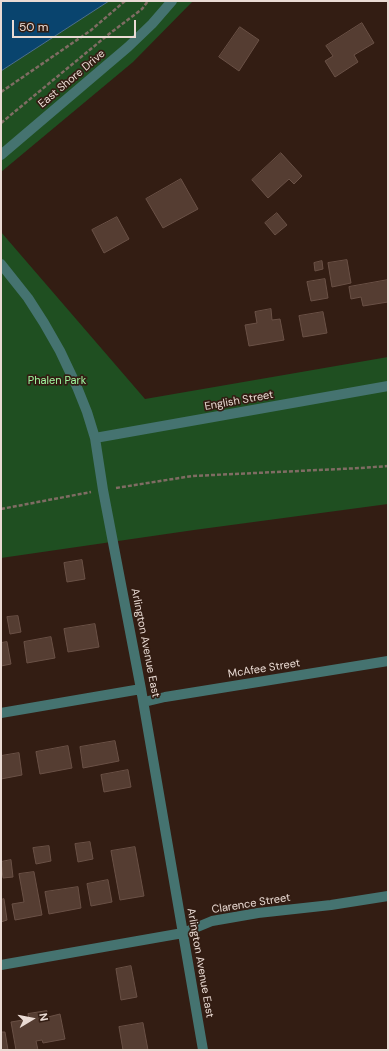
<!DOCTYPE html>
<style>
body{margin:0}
#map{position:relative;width:389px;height:1051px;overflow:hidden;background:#331d13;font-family:"DM Sans",sans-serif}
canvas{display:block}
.frame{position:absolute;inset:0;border:2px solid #eadbd4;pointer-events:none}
.north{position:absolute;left:12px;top:999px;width:40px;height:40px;-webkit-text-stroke:3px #331d13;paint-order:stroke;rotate:80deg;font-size:11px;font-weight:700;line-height:16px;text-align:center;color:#eadbd4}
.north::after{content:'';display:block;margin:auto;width:14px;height:18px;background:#eadbd4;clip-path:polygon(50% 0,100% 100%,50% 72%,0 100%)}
.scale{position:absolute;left:12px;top:20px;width:124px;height:18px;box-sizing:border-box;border:2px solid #eadbd4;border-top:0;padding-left:5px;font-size:12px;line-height:14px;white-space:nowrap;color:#eadbd4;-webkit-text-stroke:3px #331d13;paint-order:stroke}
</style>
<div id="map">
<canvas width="389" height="1051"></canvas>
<div class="frame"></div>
<div class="north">N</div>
<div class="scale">50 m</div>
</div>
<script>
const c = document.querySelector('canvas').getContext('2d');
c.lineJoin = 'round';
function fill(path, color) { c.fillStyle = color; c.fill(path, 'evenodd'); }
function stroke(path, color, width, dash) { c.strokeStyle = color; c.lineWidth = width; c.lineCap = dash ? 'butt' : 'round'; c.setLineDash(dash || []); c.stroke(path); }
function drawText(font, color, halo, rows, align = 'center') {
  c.font = font + ' "DM Sans",sans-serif'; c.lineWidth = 3.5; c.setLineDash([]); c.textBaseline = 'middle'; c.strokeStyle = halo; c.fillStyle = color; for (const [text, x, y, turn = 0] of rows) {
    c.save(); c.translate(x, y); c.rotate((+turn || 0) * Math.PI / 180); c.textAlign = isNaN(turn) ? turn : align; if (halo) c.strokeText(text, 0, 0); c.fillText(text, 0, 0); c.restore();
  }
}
fill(new Path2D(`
 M109,1h84l-60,61 -132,110v-101z
 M1,232l144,167 243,-42v147l-194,26 -193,28z`), '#1f4f21');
const water = new Path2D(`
 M1,1h108l-108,70z`);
fill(water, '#09446e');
stroke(water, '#4c718d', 1);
const building = new Path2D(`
 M362,23l12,20 -20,12 4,7 -23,15 -10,-16 8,-5 -7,-10z
 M240,27l19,13 -20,31 -20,-14z
 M281,153l21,23 -8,8 -5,-5 -21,19 -16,-18z
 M181,179l17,30 -35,19 -17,-29z
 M277,213l10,12 -12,10 -10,-12z
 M117,217l12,22 -25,14 -12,-23z
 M347,260l4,23 -19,4 -4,-24z
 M322,261l1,8 -8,2 -1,-8z
 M325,279l3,19 -17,3 -4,-19z
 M388,280v22l-25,4 -2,-9 -10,2 -2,-12z
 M271,309l1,11 8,-1 4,21 -35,6 -4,-21 12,-2 -2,-11z
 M323,312l4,21 -24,4 -4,-21z
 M82,560l3,19 -18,3 -3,-19z
 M18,616l3,16 -11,2 -3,-17z
 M95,624l4,23 -31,5 -4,-23z
 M51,637l4,21 -28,5 -3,-21z
 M7,642l4,22 -10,2v-23z
 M115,741l4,20 -36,7 -3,-21z
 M68,746l4,22 -32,6 -4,-22z
 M19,753l3,22 -21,4v-23z
 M128,770l3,17 -27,5 -3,-17z
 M90,842l3,17 -15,3 -3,-18z
 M49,846l2,15 -15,3 -3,-16z
 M135,847l9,49 -24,4 -9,-49z
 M11,860l2,17 -10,1 -2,-16z
 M34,872l8,43 -27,5 -3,-16 12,-2 -5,-28z
 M108,880l4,22 -21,4 -4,-22z
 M78,887l3,21 -32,6 -4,-22z
 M4,899l3,21 -6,2v-22z
 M131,966l6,31 -16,3 -5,-31z
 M47,1011l1,6 12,-3 5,25 -22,4 -1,-3 -6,1 2,9h-22l-5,-28 18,-3 -1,-5z
 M143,1023l5,27h-25l-4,-23z
 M1,1032h4l3,18h-7z`);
fill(building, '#553d32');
stroke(building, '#6a5146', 1);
stroke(new Path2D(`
 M1,92l89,-61 35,-30
 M1,123l108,-89 33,-25 6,-8
 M116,488l76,-12 169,-8 27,-2
 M1,509l90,-17`), '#7f6c63', 2.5, [4, 2]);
stroke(new Path2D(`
 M1,155l127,-108 24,-23 20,-23
 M1,264l27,34 16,25 16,28 17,36 10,25 8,26 8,52 38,199 62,361
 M95,438l293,-52
 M144,702l21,-5 223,-36
 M1,713l140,-24
 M1,965l182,-32 29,-12 46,-8 73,-8 57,-9`), '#457370', 10);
drawText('11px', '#eadbd4', '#331d13', [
 ["East Shore Drive",72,79,-40],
 ["English Street",239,401,-10],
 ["Arlington Avenue East",145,643,79],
 ["McAfee Street",264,669,-9],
 ["Clarence Street",251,904,-9],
 ["Arlington Avenue East",200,963,80]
]);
drawText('11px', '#a0f7a0', '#331d13', [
 ["Phalen Park",57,381]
]);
</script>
